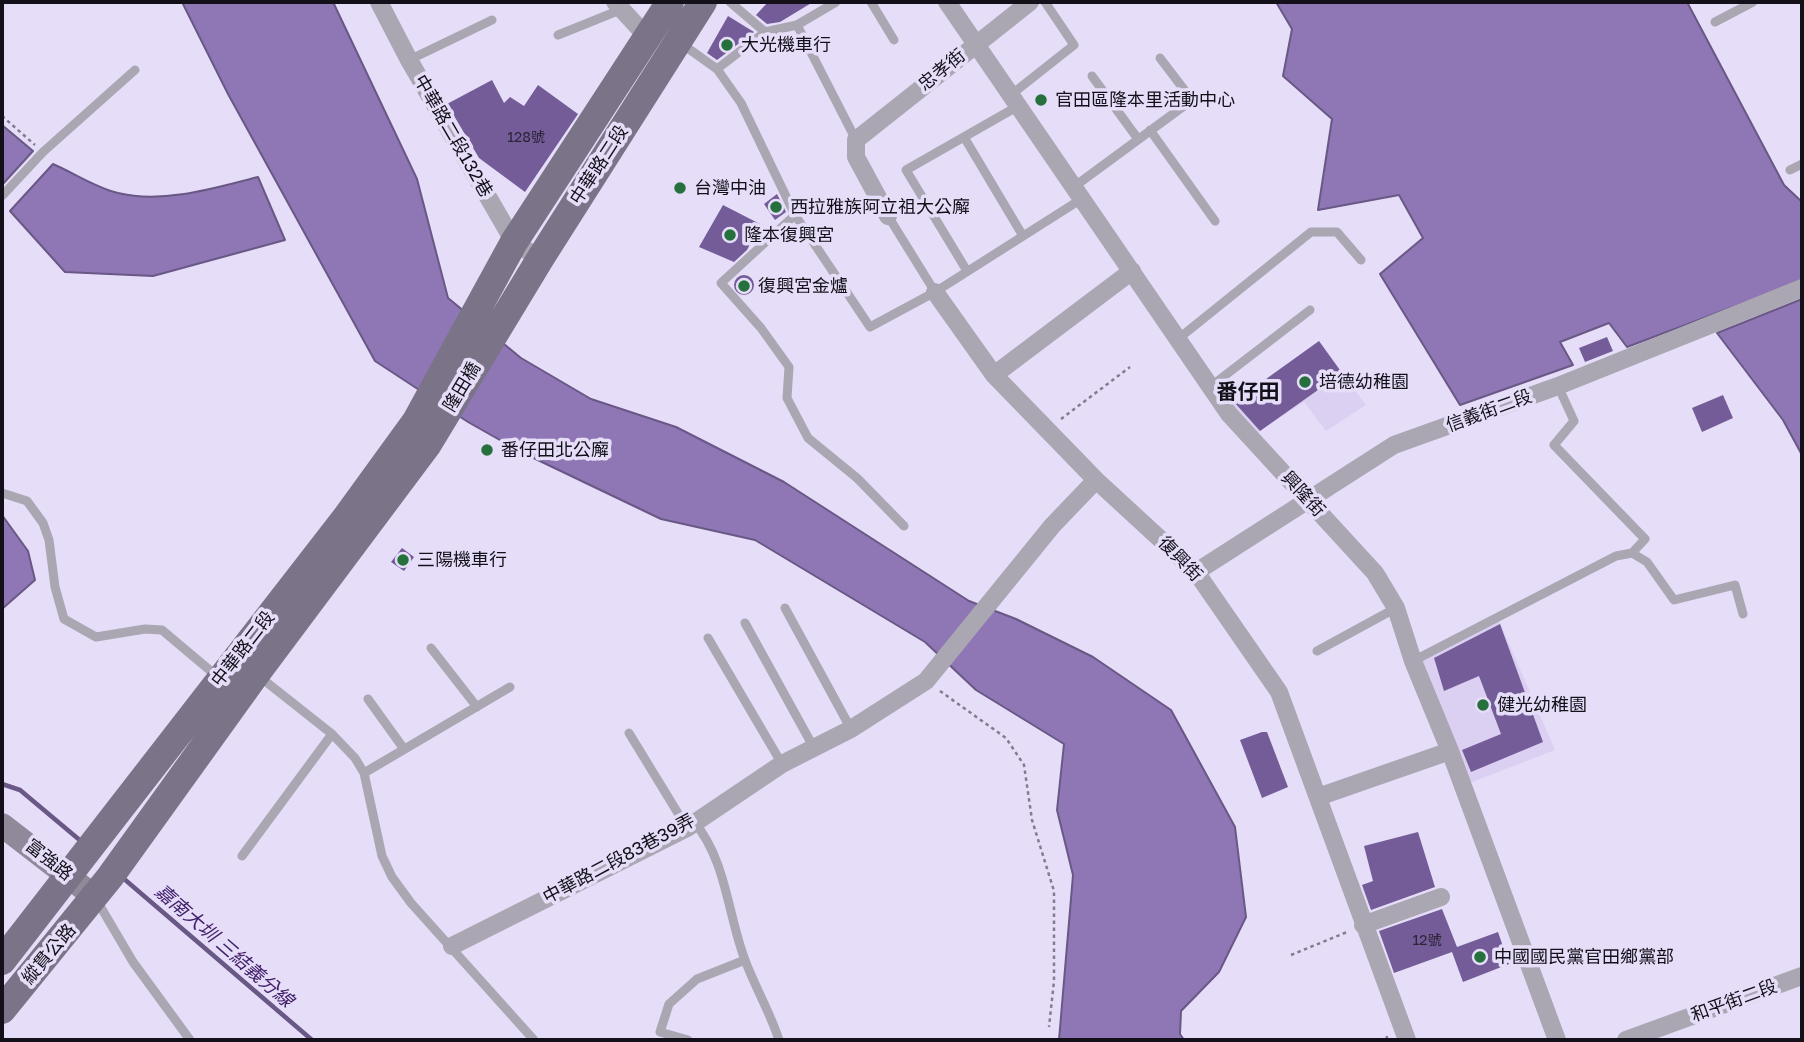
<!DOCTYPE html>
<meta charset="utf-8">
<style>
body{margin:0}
#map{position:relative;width:1804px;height:1042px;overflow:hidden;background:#e6ddf8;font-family:"Golos Text",sans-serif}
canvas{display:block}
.frame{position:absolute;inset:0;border:4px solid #131019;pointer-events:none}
</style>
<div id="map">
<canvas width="1804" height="1042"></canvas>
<div class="frame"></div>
</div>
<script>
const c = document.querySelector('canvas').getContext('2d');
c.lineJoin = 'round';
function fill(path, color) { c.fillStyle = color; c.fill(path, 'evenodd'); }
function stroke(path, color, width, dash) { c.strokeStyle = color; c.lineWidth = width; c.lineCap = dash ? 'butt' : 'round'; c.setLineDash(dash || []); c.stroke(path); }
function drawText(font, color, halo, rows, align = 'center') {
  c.font = font + ' "Golos Text","Noto Sans TC",sans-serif'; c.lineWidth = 7; c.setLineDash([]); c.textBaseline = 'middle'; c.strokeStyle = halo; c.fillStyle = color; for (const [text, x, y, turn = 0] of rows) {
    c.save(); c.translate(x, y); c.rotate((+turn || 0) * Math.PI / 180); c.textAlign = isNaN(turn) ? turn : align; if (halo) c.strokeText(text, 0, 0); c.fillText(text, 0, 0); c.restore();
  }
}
fill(new Path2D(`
 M1319,341l47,64 -40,26 -22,-29 -49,32 -23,-31z
 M1497,616l58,134 -93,36 -49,-125z`), '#dcd0f2');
const water = new Path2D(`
 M182,2h151l84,177 31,119 73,60 70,41 85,28 108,55 185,119 47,18 77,38 78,53 64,117 11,90 -27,55 -38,39 -1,23 4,6h-125l14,-165 -16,-65 7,-66 -88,-54 -51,-48 -170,-102 -94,-21 -140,-67 -53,-30 -93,-61 -147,-267z
 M1276,2h411l97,183 18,17v79l-175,66 -18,-24 -49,19 13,23 -113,40 -80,-131 43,-36 -24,-43 -81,15 14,-91 -49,-43 9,-47z
 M2,125l31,26 -31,34z
 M53,164c21,9 43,24 65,29 45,11 97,-5 140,-16l27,63 -132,36 -88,-4 -55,-61z
 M1802,299v156l-19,-35 -66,-87z
 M2,515l26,36 7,29 -33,29z`);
fill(water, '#8e77b4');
stroke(water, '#695886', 2);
stroke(new Path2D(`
 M2,784l18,6 62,52
 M123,878l189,162`), '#695886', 4.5);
fill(new Path2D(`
 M768,2h45l-33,20 -13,2 -11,-9z
 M728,16l26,16 -37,28 -10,-7z
 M492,80l12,23 6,-6 14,9 14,-21 40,29 -53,78 -46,-34 -32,-54z
 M777,194l9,18 -11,8 -11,-16z
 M723,205l37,19 -13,26 -13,12 -35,-15z
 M734 285a10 10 0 1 1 20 0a10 10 0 1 1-20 0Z
 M1607,337l6,14 -28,11 -6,-14z
 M1319,341l23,32 -82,58 -26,-29z
 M1723,395l10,23 -31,14 -10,-24z
 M402,548l12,9 -10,14 -13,-9z
 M1500,624l43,118 -72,30 -9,-22 39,-16 -22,-58 -35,15 -10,-33z
 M1262,732h5l21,55 -26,11 -22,-58z
 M1418,832l17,55 -64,23 -9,-25 11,-4 -9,-35z
 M1442,909l15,38 41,-15 11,32 -46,18 -11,-30 -58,21 -15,-42z`), '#735c97');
stroke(new Path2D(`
 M2,116l33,29
 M1061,419l69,-52
 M940,691l66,47 18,27 8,55 22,71v90l-5,46
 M1291,955l56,-23
 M1379,1040l9,-3`), '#827c8e', 2.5, [3.5, 3.5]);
stroke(new Path2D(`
 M730,2l35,30
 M871,2l23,38
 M1715,22l38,-20
 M797,25l59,115
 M558,35l62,-25
 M682,44l35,25 48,-37 32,-7 39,-23
 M409,60l83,-40
 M717,69l24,34 54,112 75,112 65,-35 148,-94
 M1092,76l46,63
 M1012,94l62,-49 -29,-43
 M1150,130l65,91
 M964,137l59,99
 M1790,170l12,-6
 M1075,186l117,-86 -32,-42
 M2,196l41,-44 92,-82
 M795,215l-74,68 40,45 28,39 -2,31 21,40 49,40 47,48
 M888,216l47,76
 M967,271l-61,-101 114,-65
 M1178,339l133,-107h26l24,28
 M1558,386l16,35 -20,24 91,94 -13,14
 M1210,387l100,-77
 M2,493l25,8 16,22 6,17 6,47 9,32 32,18 49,-8 17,1 57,48
 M785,608l66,121
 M745,623l69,125
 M708,638l74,126
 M431,648l46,59
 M1317,651l79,-43
 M1413,661l203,-105 16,-3 15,9 27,38 61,-15 8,29
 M260,677l72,57 23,24 9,15 18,83 10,21 19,26 123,137
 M368,699l36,50
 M629,733l58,95
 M364,773l146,-86
 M694,822c32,37 34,94 51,138 10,27 25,52 34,80
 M242,856l90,-122
 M96,899l37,63 57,78
 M688,1040l-28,-8 9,-28 28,-25 48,-19`), '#aaa6b2', 9);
stroke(new Path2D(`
 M379,2l30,58 105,182 26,17
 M615,2l33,36
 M947,2l282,412 146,159 21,35 17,53 37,90 107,289
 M888,216l-32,-59v-17l174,-138
 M935,292l59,83 102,105 100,92 83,120 128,348
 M994,375l138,-104
 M1196,572l198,-127 164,-59 244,-98
 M1318,797l132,-46
 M1363,925l78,-28
 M452,946l235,-118 95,-64 69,-35 75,-48 126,-155 44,-46
 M1626,1040l176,-64`), '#aaa6b2', 18);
stroke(new Path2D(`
 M2,825l93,72`), '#8f899a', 24);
stroke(new Path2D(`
 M2,961l345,-445 69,-95 98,-179 156,-240
 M2,1010l108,-133 146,-203 172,-230 112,-185 163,-257`), '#7b7489', 28);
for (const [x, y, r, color] of [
 [727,45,7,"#26703e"],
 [1041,100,7,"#26703e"],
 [680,188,7,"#26703e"],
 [776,207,7,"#26703e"],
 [730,235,7,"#26703e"],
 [744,286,7,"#26703e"],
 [1305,382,7,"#26703e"],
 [487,450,7,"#26703e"],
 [403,560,7,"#26703e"],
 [1483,705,7,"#26703e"],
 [1480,957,7,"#26703e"]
]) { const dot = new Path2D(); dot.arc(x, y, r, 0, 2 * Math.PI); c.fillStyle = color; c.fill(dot); stroke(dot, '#e6ddf8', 2.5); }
drawText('14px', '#2b2338', null, [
 ["128號",526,138],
 ["12號",1427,941]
]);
drawText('18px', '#131019', '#e6ddf8', [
 ["大光機車行",741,45],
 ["官田區隆本里活動中心",1055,100],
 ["台灣中油",694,188],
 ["西拉雅族阿立祖大公廨",790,207],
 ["隆本復興宮",744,235],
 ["復興宮金爐",758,286],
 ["培德幼稚園",1319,382],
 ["番仔田北公廨",501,450],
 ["三陽機車行",417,560],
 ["健光幼稚園",1497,705],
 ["中國國民黨官田鄉黨部",1494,957]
], 'left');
drawText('18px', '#131019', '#e6ddf8', [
 ["忠孝街",942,70,-39],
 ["中華路二段132巷",453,136,60],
 ["中華路二段",599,165,-57],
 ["隆田橋",462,387,-59],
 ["信義街二段",1489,411,-20],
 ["興隆街",1303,494,47],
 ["復興街",1180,559,46],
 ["中華路二段",243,649,-52],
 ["中華路二段83巷39弄",619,859,-28],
 ["富強路",49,860,38],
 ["縱貫公路",49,954,-50],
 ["和平街二段",1734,1001,-20]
]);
drawText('italic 19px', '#42216b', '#e6ddf8', [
 ["嘉南大圳 三結義分線",224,946,41]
]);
drawText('bold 21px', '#131019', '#e6ddf8', [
 ["番仔田",1248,392]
]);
</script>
